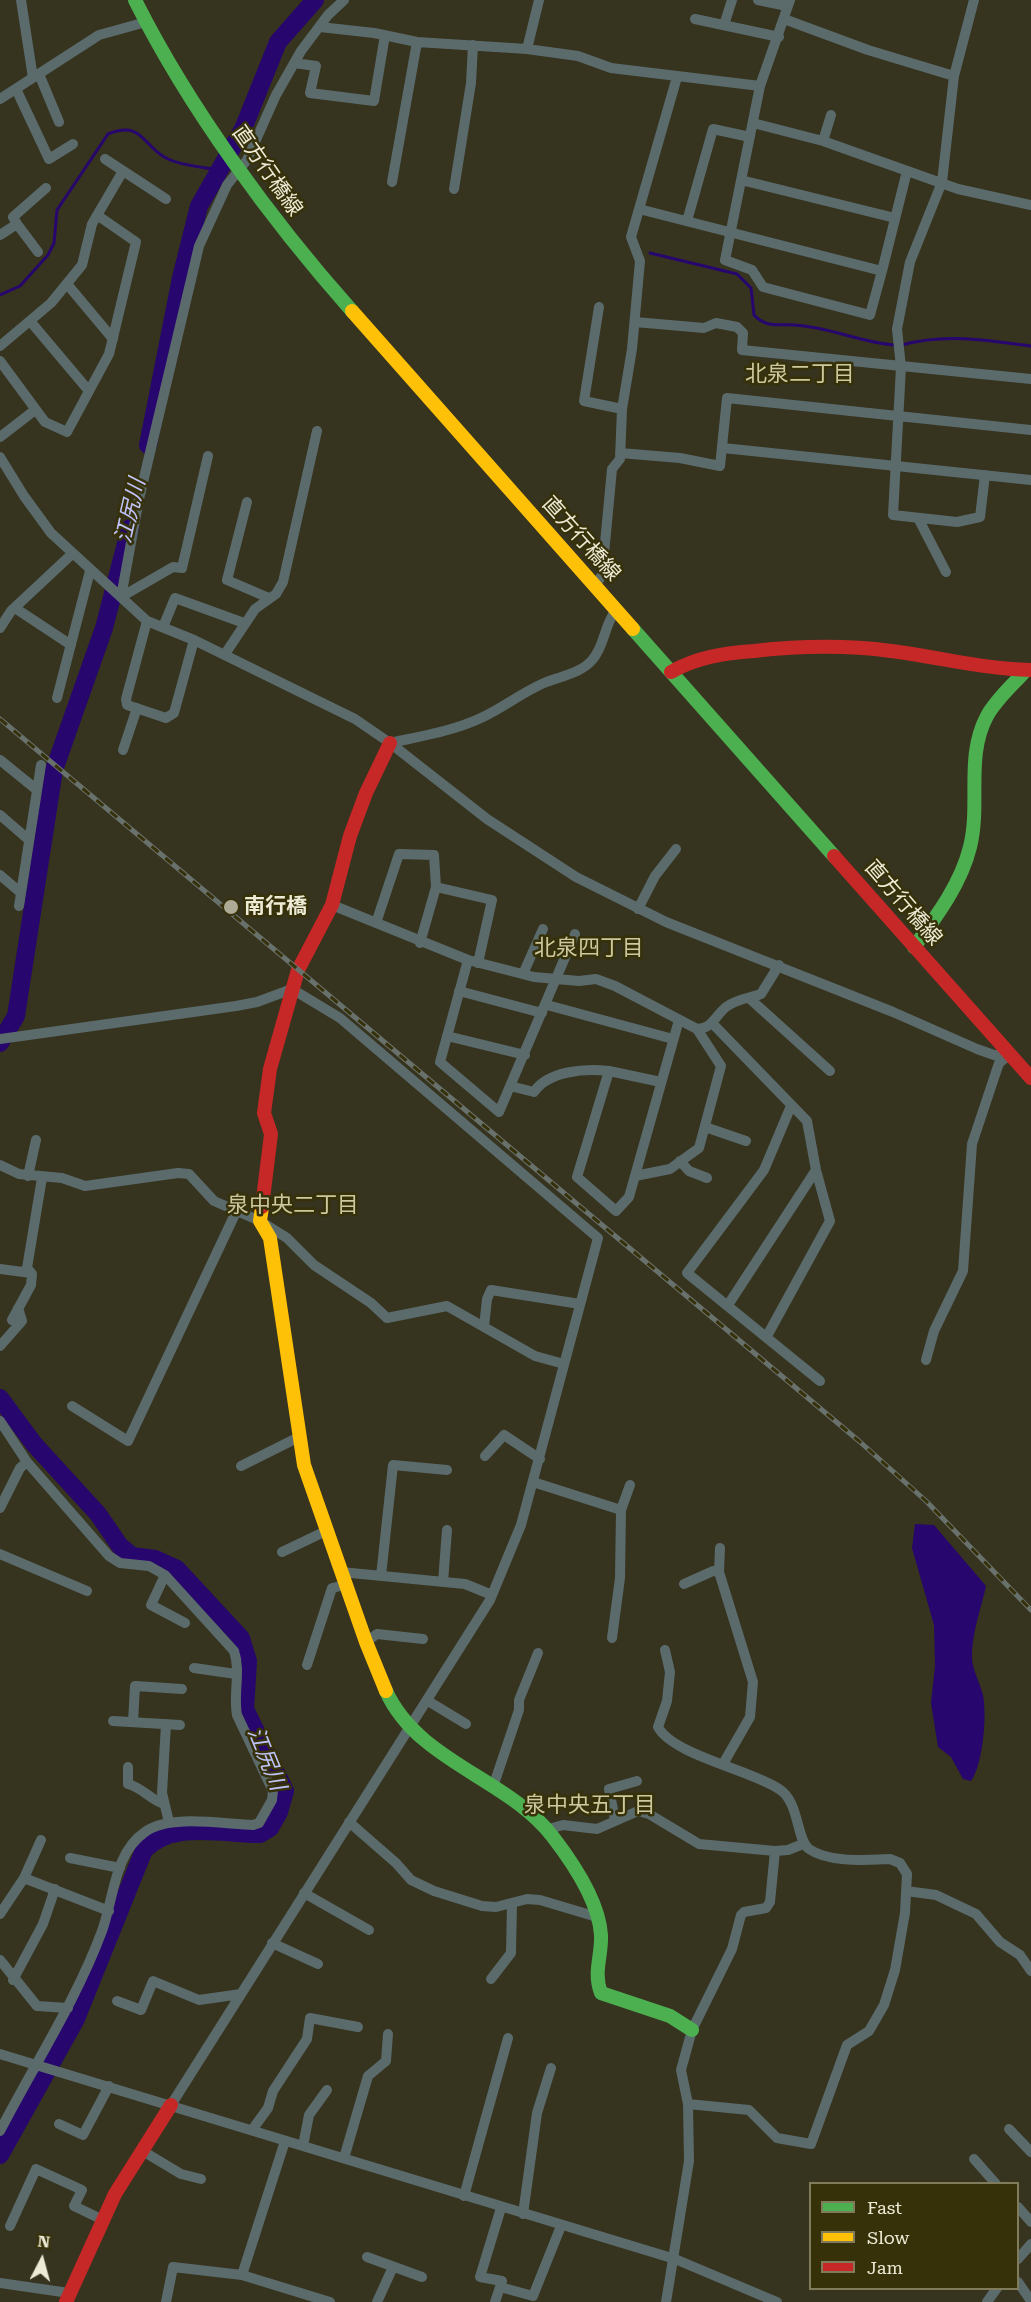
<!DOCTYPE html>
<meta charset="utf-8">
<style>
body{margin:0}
#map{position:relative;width:1031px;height:2302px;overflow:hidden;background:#36331f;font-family:"Roboto Serif",serif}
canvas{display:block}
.legend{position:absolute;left:809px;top:2182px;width:210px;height:108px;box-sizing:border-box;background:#363109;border:2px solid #7f7b5b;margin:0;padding:8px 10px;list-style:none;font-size:18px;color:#edebd6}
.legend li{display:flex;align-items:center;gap:12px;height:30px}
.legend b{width:30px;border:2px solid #7f7b5b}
.north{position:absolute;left:12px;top:2230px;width:60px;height:60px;-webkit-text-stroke:4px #363109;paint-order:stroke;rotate:6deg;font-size:16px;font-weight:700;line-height:24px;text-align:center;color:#edebd6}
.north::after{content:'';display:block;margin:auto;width:21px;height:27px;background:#edebd6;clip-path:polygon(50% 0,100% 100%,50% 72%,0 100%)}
</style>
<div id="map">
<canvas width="1031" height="2302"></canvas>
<ul class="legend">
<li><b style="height:8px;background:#4caf50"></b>Fast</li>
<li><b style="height:8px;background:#ffc107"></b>Slow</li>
<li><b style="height:8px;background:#c62828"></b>Jam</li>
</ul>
<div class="north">N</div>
</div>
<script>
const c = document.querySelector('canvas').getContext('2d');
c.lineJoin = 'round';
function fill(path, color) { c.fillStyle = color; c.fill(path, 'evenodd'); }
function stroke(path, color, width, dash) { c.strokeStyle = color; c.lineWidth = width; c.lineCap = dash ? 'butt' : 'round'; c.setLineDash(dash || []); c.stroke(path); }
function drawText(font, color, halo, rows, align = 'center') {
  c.font = font + ' "Roboto Serif","Noto Sans JP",serif'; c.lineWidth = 5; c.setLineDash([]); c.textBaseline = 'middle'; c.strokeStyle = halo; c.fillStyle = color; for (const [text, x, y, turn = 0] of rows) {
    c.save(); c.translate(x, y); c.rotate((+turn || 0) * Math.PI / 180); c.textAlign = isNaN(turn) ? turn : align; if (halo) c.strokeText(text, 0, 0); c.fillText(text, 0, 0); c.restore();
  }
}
fill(new Path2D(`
 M915,1524l19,1 52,61c-5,23 -15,49 -14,73 1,12 8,24 11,36 4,20 0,69 -12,86l-8,-2 -12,-22 -13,-10 -7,-44 4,-37 -1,-41 -22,-77z`), '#27066e');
stroke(new Path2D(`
 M650,253l87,21 14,14 3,27c12,13 24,9 40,10 36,2 65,17 100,20
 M0,295l20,-9 28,-31 6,-12 3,-33 51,-76c36,-14 34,13 60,25 15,7 34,8 51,11
 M902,345c42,-12 86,-5 129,1`), '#27066e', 3);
stroke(new Path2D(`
 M148,445l33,-167 18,-72 44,-77 35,-87 37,-42
 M0,1043l16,-27 38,-246 50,-142 26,-100
 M0,1398l34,46 64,70 22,32 12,10 23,3 22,10 64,69 7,23 -3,48 40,82 -6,21 -9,16 -10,6c-38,0 -86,-14 -116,16l-68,169 -76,136`), '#27066e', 18);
stroke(new Path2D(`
 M21,0l12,78
 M758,0l29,6
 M790,0l-30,86 -35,174 27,10 11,17 107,28 12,-44
 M974,0l-20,76 -12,106 -32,80 -13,67 4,38 -8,148 64,7 23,-5 5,-42
 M695,19l84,18
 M784,19l84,31 86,26
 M724,25l8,-25
 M320,27l54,6 43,9 110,7 51,7 33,12 149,18
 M527,49l12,-49
 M294,63l22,3 -6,27 64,8 11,-66
 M39,74l20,48
 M16,89l33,70 24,-15
 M0,99l99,-64 47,-13
 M753,123l70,18 135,48 73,16
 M823,141l8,-26
 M105,159l61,40
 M741,180l154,38
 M392,182l25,-140
 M454,189l17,-106 2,-38
 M639,209l243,62 25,-100
 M687,221l26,-92 37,8
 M17,224l21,28
 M0,235l17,-11 -4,-7 33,-29
 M67,284l46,55
 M599,307l-15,94 38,8
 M30,321l59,70
 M635,322l69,6 12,-5 21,4 6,6 -1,17 289,29
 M0,346l51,-43 31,-38 10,-41 31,-53
 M0,361l45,61 22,10 42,-78 27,-112 -39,-27
 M0,437l35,-27
 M723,448l308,32
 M620,453l60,5 40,8 7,-68 304,32
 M0,457l24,39 27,37 96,88 47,19 161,79 35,24 97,76 89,58 90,45 227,90 84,37 17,6h15
 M247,502l-20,78 42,18
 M918,518l28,54
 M595,586l7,-11 10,-106 8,-10 2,-50 10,-60 8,-88 -9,-24 46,-160
 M121,597l18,-98 60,-253 28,-61 20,-25 29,-65 25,-44 27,-36 16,-15
 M121,597l52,-30 9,1 26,-112
 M15,608l56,37
 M147,621l-21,78 1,6 39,13 8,-5 20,-73
 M163,627l12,-29 69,25
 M0,628l11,-17 61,-57
 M225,654l30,-45 21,-15 7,-12 34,-151
 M57,698l33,-127
 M390,743c32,-7 64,-12 93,-26 21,-10 40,-25 61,-34 16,-7 37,-9 49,-24 12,-14 11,-34 23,-49
 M123,750l14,-42
 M0,760l37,30
 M0,815l29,25
 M0,875l21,18
 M436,887l56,13 -14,63
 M332,905l136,55 66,17 45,4 17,-2 19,7 82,43c15,0 18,-13 29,-22 10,-8 24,-9 35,-13l18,-29
 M19,906l22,-141
 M638,909l17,-33 21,-27
 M376,923l23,-69 35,1 2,32 -16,56
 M468,960l-28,102 59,50 76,-178
 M523,974l20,-45
 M459,991l83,22
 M749,998l81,73
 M547,1005l126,34
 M712,1023l95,98 9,49 14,51 -63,115
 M447,1036l78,19
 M0,1039l236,-33 21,-4 35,-13 48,29 258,220 -77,287 -31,75 -319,505
 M609,1071l52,11
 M510,1086l24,6c14,-21 51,-24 75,-21l-32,106 39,34 13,-14 50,-177
 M791,1106l-27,64 -77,103 133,108
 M705,1127l41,14
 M680,1161l9,10 18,7
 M0,1165l19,9 43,4 23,8 93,-13 11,1 25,27 46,20 27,17 27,27 57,38 16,15 60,-12 88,50 29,8
 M28,1176l8,-36
 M635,1176l35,-7 29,-21 22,-82 -24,-37
 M0,1269l31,4
 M728,1305l88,-135
 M12,1320l19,-35 1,-11 -5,-6 15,-90
 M484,1327l3,-28 4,-9 89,14
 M0,1346l22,-25 -4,-13
 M926,1360l8,-29 29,-60 9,-127 27,-81 10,-8
 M72,1406l56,35 108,-229
 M0,1421l27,41 -7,6 -20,40
 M485,1456l19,-21 36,24
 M241,1466l60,-30
 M533,1482l88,28 9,-25
 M720,1548l-1,24 34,110 -3,35 -27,47
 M282,1552l46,-22
 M0,1554l87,37
 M341,1572l124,12 27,11
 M165,1575l-14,30 34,18
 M381,1576l12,-111 54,5
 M443,1582l4,-52
 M684,1584l29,-13 6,1
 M612,1638l8,-60 1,-68
 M366,1642l11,-8 46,5
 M665,1650l5,22 -3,29 -9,26c15,28 93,43 121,62 21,13 17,51 30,60 20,14 57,11 81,10l10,4 7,11 -2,39 -10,57 -11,35 -15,26 -22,14 -36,99 -34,-6 -28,-28 -61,-6
 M307,1665l25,-77 13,-3
 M194,1668l42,6
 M428,1701l38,23
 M113,1721l67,4
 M133,1722l2,-36 47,3
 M166,1724l-4,69 7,29
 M128,1767v17c15,4 21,15 36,20
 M493,1787l26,-77v-10l19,-47
 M615,1820l-6,-31 28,-8
 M349,1822l47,41 15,17 23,11 48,15 14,1 31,-8 13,1 57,17
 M549,1829l14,-4 34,4 41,-18 11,3 50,30 76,7 13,-1 15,-6
 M70,1858l50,10
 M24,1878l17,-38
 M906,1891l30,4 40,19 24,28 20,13 11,16
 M304,1893l65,37
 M0,1914l24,-36 85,33
 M272,1943l46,21
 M0,1960l37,46 31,2
 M491,1979l20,-26 1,-50
 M13,1980l30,-56 12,-35
 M117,2001l24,9 12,-29 46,19 42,-6
 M0,2054l675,205 102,43
 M59,2124l24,11 26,-49
 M1009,2129l22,23
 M252,2130l16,-22 5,-17 34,-52 3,-21 48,9
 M0,2131c34,-66 76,-130 102,-200 12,-33 12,-78 43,-99 24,-18 78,-8 108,-7l6,-2 13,-23 1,-9 -36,-76c-4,-21 4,-44 -3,-64l-69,-76 -16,-9 -29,-3 -11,-7 -82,-94
 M303,2146l6,-31 18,-25
 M141,2150l40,24 20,5
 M344,2158l24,-82 18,-15 2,-27
 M974,2159l22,25
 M464,2196l44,-158
 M1018,2207l13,15
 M523,2214l14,-101 14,-45
 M10,2226l26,-57 46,21 -8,16 29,14
 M367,2257l55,20
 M1018,2259l13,-15
 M242,2275l43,-134
 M1018,2282l13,19
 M0,2283l69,10
 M500,2287l33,9 28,-70
 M166,2302l7,-35 69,8 88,27
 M377,2302l16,-35
 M495,2302l7,-21 -22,-4 21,-69
 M666,2302l23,-141 -1,-57 -7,-34 11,-40 40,-81 9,-34 3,-3 22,-4 4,-6 5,-51
 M987,2302l10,-14`), '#5b6b6c', 10);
stroke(new Path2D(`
 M135,0c54,108 137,221 217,311
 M633,629l201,227
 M914,947c22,-30 47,-63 56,-100 11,-44 -5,-90 17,-131 10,-18 26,-31 39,-46
 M386,1691c32,71 122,87 167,146 20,26 46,64 48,98 1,21 -8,37 0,58l69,23 22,14`), '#4caf50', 14);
stroke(new Path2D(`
 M352,311l281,318
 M262,1207l-2,14 10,17 34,227 62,177 20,49`), '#ffc107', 14);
stroke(new Path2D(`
 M671,672c26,-15 54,-19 83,-21 45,-5 92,-6 137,0 47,6 92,18 140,19
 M834,856l197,222
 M262,1207l9,-73 -7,-21 6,-44 28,-99 34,-65 18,-69 16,-43 24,-50
 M66,2302l49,-108 56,-89`), '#c62828', 14);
const rail = new Path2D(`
 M0,719l859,722 67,60 105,109`);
stroke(rail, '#69716c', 5);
stroke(rail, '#363109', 3, [9]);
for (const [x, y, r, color] of [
 [231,907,8,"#adab96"]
]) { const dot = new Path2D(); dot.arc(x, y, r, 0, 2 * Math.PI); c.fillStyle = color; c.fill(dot); stroke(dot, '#363109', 2); }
drawText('21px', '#edebd6', '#363109', [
 ["直方行橋線",267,171,55],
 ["直方行橋線",581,539,48],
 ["直方行橋線",903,903,49]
]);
drawText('bold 21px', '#edebd6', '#363109', [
 ["南行橋",244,907]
], 'left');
drawText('22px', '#cdc89e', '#363109', [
 ["北泉二丁目",800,375],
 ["北泉四丁目",589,949],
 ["泉中央二丁目",293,1206],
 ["泉中央五丁目",590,1806]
]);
drawText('italic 22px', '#bfc3fb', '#363109', [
 ["江尻川",131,511,-77],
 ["江尻川",266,1759,68]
]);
</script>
